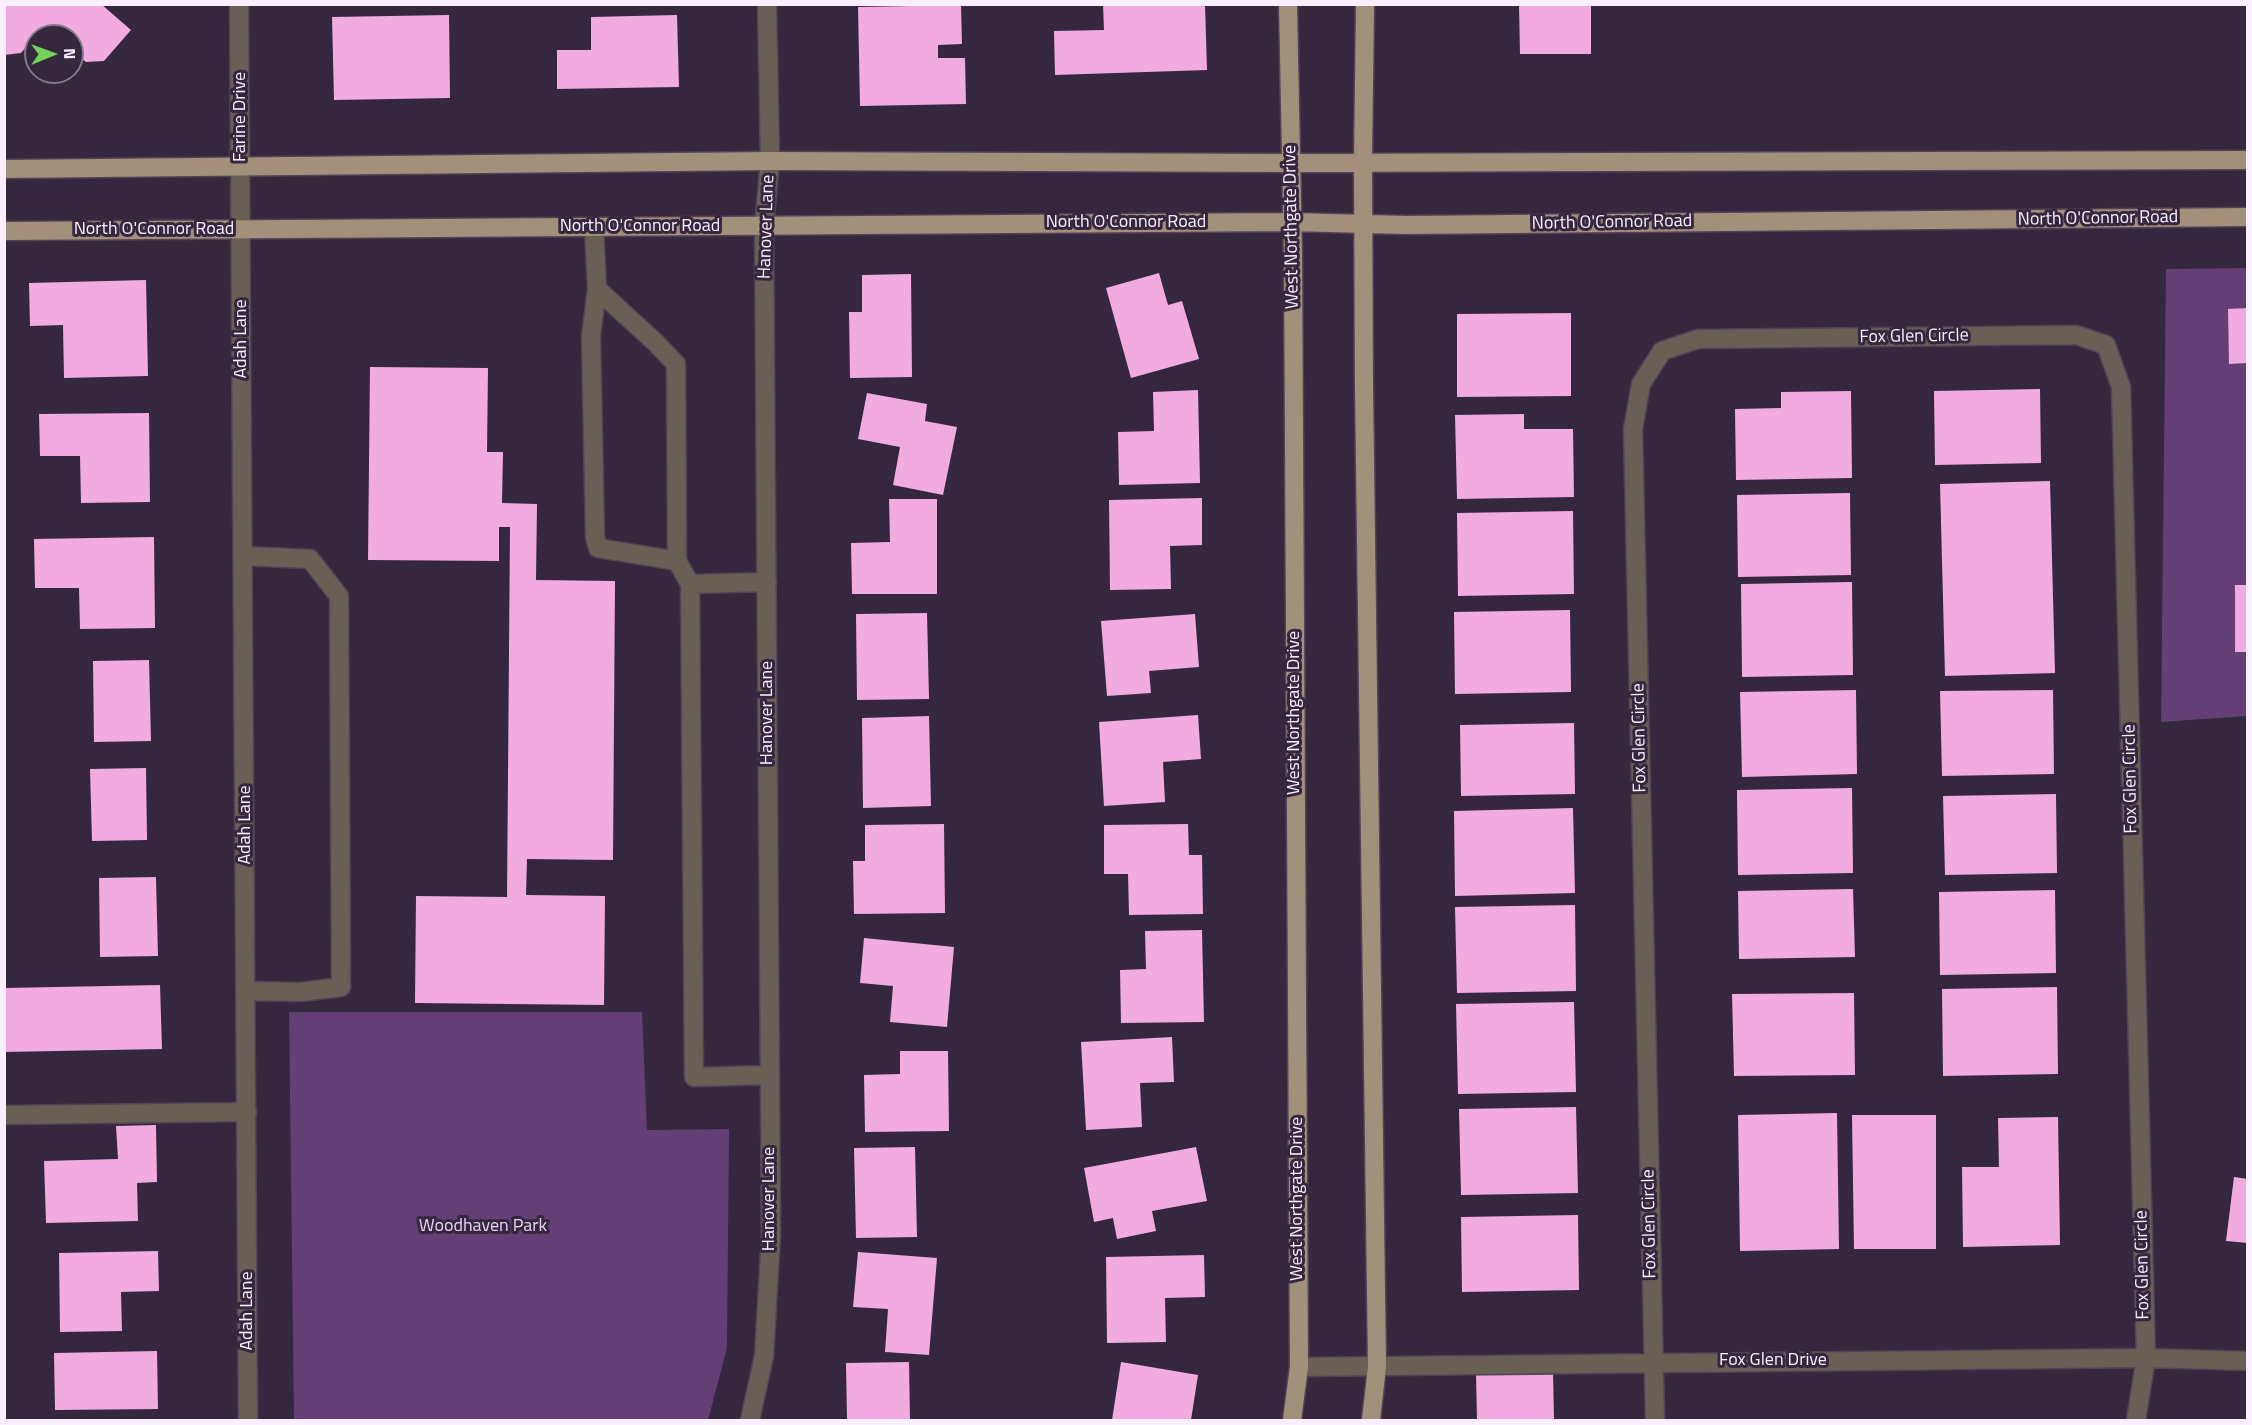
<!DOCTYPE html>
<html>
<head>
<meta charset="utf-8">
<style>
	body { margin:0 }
	#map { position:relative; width:2252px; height:1425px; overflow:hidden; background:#35273d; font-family:"Titillium Web",sans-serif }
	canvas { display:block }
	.frame { position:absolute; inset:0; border:6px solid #f9effe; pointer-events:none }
	.north { position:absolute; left:24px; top:24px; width:60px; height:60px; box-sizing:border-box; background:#35273d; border:2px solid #83778a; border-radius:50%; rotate:89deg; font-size:16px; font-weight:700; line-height:24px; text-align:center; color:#f9effe }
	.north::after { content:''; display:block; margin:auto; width:21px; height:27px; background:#75d25b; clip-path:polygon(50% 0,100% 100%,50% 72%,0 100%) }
</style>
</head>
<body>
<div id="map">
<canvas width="2252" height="1425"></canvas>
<div class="frame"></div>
<div class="north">N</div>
</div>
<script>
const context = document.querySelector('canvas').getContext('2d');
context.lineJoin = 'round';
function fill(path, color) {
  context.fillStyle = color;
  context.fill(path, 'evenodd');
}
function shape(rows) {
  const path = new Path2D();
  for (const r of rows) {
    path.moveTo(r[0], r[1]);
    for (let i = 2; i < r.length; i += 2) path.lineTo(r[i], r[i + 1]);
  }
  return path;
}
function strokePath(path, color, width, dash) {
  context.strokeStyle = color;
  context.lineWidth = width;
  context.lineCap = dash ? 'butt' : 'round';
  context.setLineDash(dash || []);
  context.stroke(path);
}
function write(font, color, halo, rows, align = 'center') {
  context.font = font + ' "Titillium Web",sans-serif';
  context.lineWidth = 6;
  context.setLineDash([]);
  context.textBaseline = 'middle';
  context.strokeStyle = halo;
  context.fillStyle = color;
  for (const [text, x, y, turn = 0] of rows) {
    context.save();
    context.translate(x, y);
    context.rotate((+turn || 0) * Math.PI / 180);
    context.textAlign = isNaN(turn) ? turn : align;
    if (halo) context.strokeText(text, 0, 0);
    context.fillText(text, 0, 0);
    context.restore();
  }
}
fill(shape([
	[2247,268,2247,716,2161,722,2166,269],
	[289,1012,642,1012,647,1130,729,1129,727,1348,708,1420,294,1420]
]), '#633f75');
fill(shape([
	[4,4,101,4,131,30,104,61,86,62,72,51,72,36,36,35,21,53,4,55],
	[1103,4,1205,4,1207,70,1055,75,1054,31,1104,30],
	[1519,4,1591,4,1591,54,1520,54],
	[961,5,962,44,938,45,938,58,965,58,966,104,860,106,858,7],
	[449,15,450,98,334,100,332,17],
	[677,15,679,87,557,89,557,50,591,50,591,17],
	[1159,273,1168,305,1182,301,1199,359,1131,378,1106,288],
	[911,274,912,377,850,378,849,312,862,312,862,275],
	[146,280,148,376,64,378,63,325,30,326,29,283],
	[2248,308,2248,363,2229,364,2228,309],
	[1571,313,1571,396,1457,397,1457,314],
	[370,367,488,368,487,452,503,452,502,503,537,504,536,580,615,581,613,860,527,859,526,895,605,896,604,1005,415,1003,416,896,507,897,510,527,499,527,499,561,368,560],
	[2040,389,2041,463,1935,465,1934,391],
	[1198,390,1200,483,1119,485,1118,432,1154,431,1153,392],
	[1851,391,1852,478,1736,480,1735,409,1781,408,1781,392],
	[867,393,927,404,925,421,957,427,943,495,893,485,900,447,858,439],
	[149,413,150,502,81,503,80,456,40,456,39,414],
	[1524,414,1524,429,1573,429,1574,497,1457,499,1455,415],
	[2050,481,2055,673,1945,676,1940,484],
	[1850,493,1851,575,1738,577,1737,495],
	[1202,498,1202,545,1170,546,1171,589,1110,590,1109,500],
	[889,499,937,499,937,594,852,594,851,543,890,542],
	[1573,511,1574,594,1458,596,1457,513],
	[154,537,155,628,80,629,79,588,35,588,34,539],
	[1852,582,1853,675,1742,677,1741,584],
	[2235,585,2248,585,2248,652,2235,652],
	[1570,610,1571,692,1455,694,1454,612],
	[927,613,929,699,857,700,856,614],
	[1195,614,1199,667,1149,671,1151,693,1107,696,1101,621],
	[149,660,151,741,94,742,93,661],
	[1856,690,1857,774,1742,777,1740,692],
	[2053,690,2054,774,1942,776,1940,691],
	[1198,715,1201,759,1163,762,1165,802,1104,806,1099,722],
	[929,716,931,806,863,808,862,718],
	[1574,723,1575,794,1461,796,1460,725],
	[146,768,147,840,92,841,90,769],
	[1852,788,1853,873,1738,875,1737,790],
	[2056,794,2057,873,1945,875,1943,796],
	[1573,808,1575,893,1455,896,1454,811],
	[944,824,945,913,854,914,853,861,865,861,865,825],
	[1188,824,1189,855,1202,855,1203,914,1129,915,1128,874,1104,874,1104,825],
	[156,877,158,956,100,957,99,878],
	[1853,889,1855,957,1739,959,1738,891],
	[2055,890,2056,973,1940,975,1939,892],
	[1575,905,1576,991,1457,993,1455,907],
	[1202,930,1204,1022,1121,1023,1120,970,1146,969,1145,931],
	[864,938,954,947,947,1027,890,1022,893,986,860,983],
	[160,985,162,1049,4,1052,4,988],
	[2057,987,2058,1074,1943,1076,1942,989],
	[1854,993,1855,1075,1734,1076,1732,994],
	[1574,1002,1576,1092,1458,1094,1456,1004],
	[1172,1037,1174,1082,1140,1083,1142,1127,1086,1130,1081,1042],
	[900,1051,948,1051,949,1131,865,1132,864,1075,900,1074],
	[1576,1107,1578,1193,1461,1195,1459,1109],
	[1837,1113,1839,1249,1740,1251,1738,1115],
	[1852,1115,1936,1115,1936,1249,1854,1249],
	[2058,1117,2060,1245,1963,1247,1962,1167,1999,1167,1998,1118],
	[156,1125,157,1182,137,1183,138,1221,46,1223,44,1161,118,1159,116,1126],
	[915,1147,917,1237,856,1238,854,1148],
	[1196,1147,1207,1201,1152,1211,1156,1231,1117,1239,1113,1218,1094,1222,1084,1168],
	[2234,1177,2248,1179,2248,1243,2226,1241],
	[1578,1215,1579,1290,1462,1292,1461,1217],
	[158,1251,159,1291,121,1292,122,1331,60,1332,59,1253],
	[858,1252,937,1258,929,1355,885,1352,888,1309,853,1307],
	[1204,1255,1205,1297,1165,1298,1166,1342,1107,1343,1106,1257],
	[157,1351,158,1409,55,1410,54,1353],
	[909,1362,910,1420,847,1420,846,1363],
	[1121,1362,1198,1375,1191,1420,1112,1420],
	[1553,1372,1554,1420,1477,1420,1476,1374]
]), '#f2abe0');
const minor = shape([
	[239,4,248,1420],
	[594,227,597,289,655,342,676,364,677,561,690,584,694,1077,770,1075],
	[597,289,591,336,595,537,598,548,677,561],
	[243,556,310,559,339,596,341,987,301,992,246,991],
	[690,584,767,582],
	[4,1115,247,1112],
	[1299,1367,2146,1358,2248,1361],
	[750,1420,764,1356,771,1235,764,226,770,161,767,4],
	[1655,1420,1633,429,1641,384,1662,351,1698,339,2076,335,2106,345,2121,387,2146,1358,2136,1420]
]);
const major = shape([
	[1288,4,1293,255,1299,1367,1292,1420],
	[1365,4,1363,162,1364,388,1377,1367,1371,1420],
	[4,169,770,161,1291,163,2248,160],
	[4,231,1292,222,1406,225,2248,217]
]);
strokePath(minor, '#504358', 21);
strokePath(major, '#504358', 21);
strokePath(minor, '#685f55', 18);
strokePath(major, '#a2907b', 18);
write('18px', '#f9effe', '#35273d', [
	["Farine Drive",241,117,-90],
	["North O'Connor Road",2098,219,-1],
	["North O'Connor Road",1126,223],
	["North O'Connor Road",1612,223,-1],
	["North O'Connor Road",640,227],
	["Hanover Lane",767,227,-88],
	["West Northgate Drive",1292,227,-91],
	["North O'Connor Road",154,230],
	["Fox Glen Circle",1914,337,-1],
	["Adah Lane",242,339,-90],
	["Hanover Lane",768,713,-90],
	["West Northgate Drive",1295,713,-90],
	["Fox Glen Circle",1640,738,-91],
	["Fox Glen Circle",2131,779,-91],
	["Adah Lane",246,825,-90],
	["Hanover Lane",770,1199,-90],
	["West Northgate Drive",1298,1199,-90],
	["Fox Glen Circle",1650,1224,-91],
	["Fox Glen Circle",2143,1265,-91],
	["Adah Lane",248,1311,-90],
	["Fox Glen Drive",1773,1361]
]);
write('18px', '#e9d2f6', '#35273d', [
	["Woodhaven Park",483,1227]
]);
</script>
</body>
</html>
